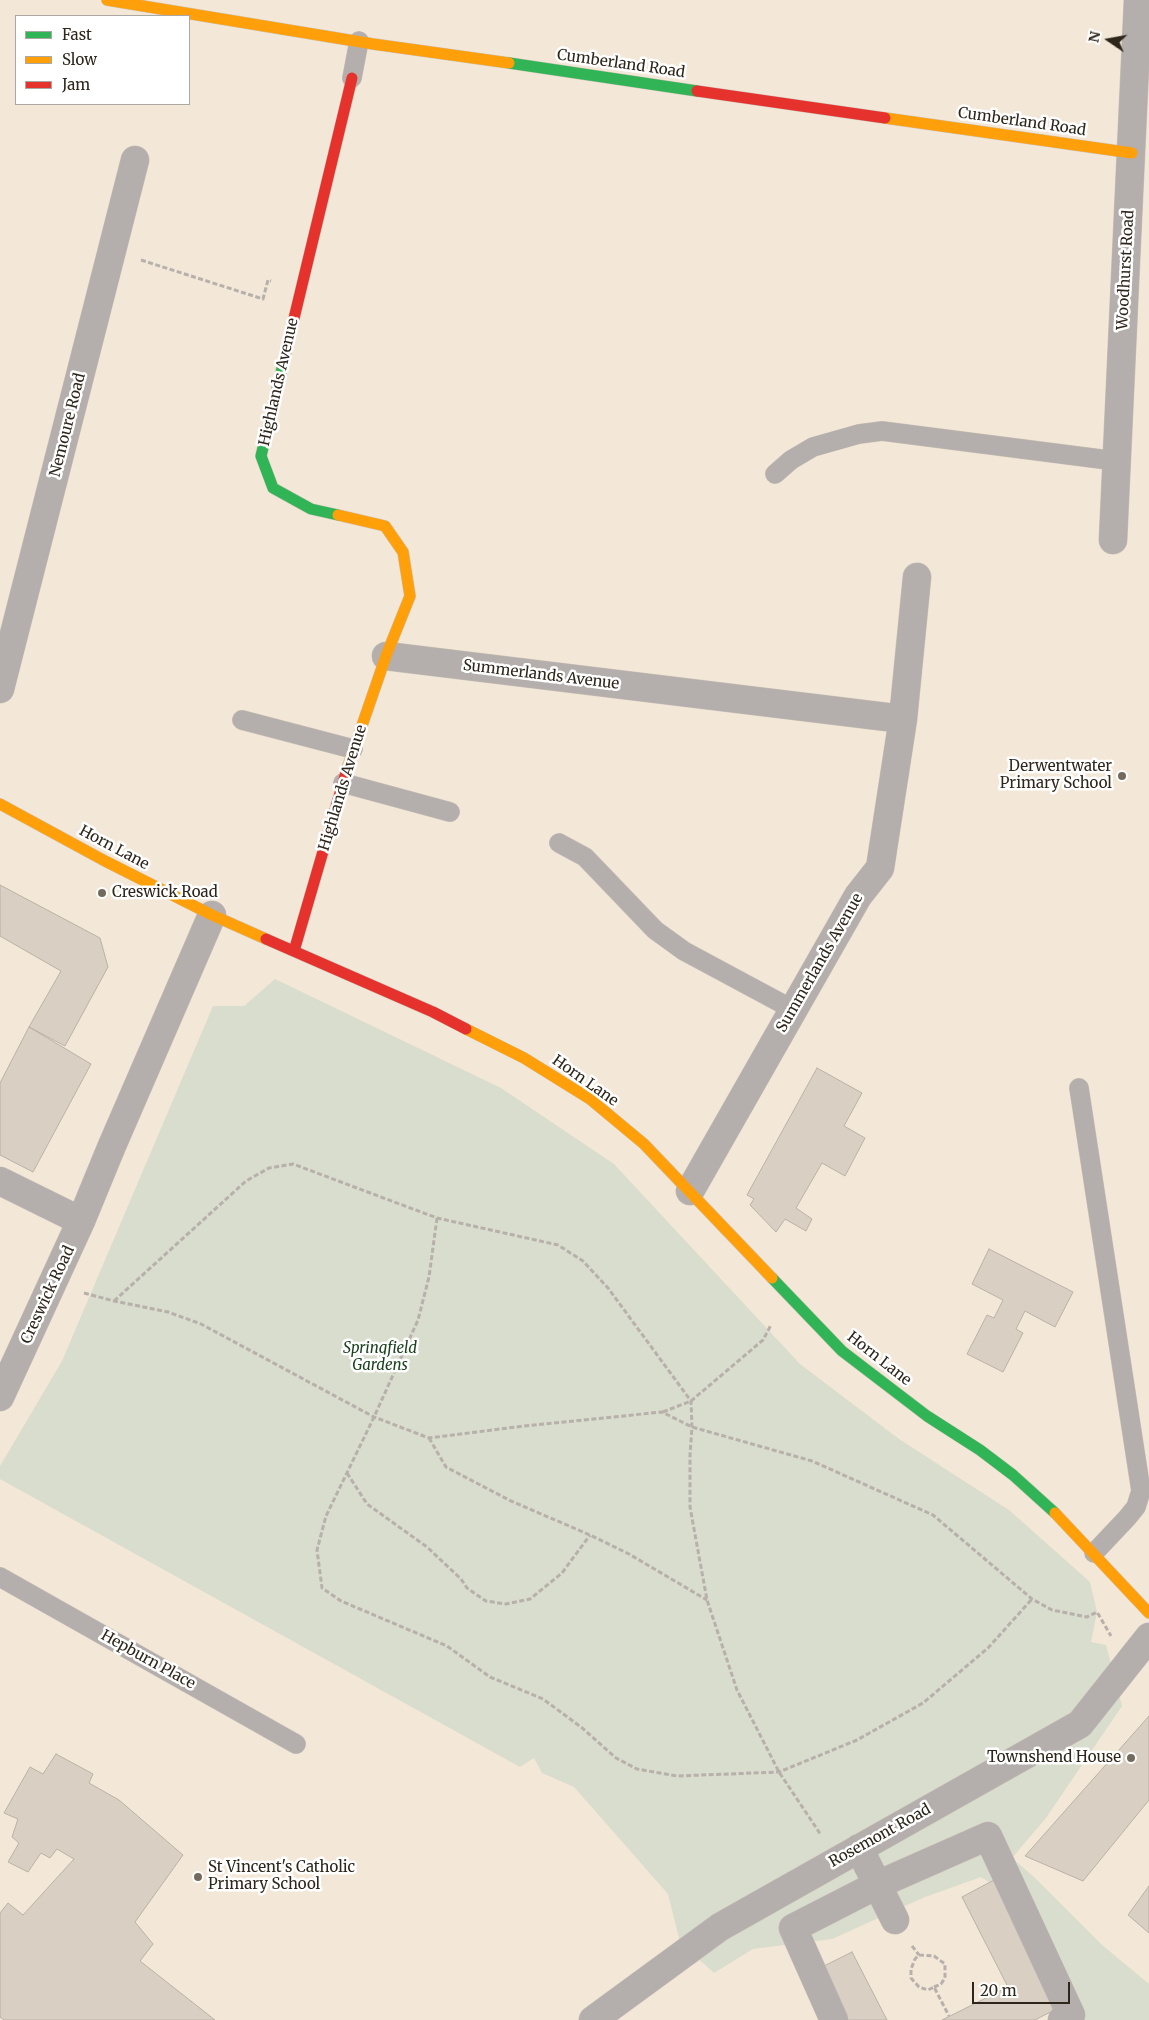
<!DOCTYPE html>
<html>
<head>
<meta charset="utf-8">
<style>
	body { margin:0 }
	#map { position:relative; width:1149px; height:2020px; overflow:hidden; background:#f3e7d7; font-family:Merriweather,serif }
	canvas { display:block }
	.legend { position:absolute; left:15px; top:15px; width:175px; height:90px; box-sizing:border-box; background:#fff; border:1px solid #aba8a4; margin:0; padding:6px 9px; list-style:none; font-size:15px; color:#2e261b }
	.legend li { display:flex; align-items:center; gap:10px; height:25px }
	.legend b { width:25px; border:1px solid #aba8a4 }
	.north { position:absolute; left:1084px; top:15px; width:50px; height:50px; -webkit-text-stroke:4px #fff; paint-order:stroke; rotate:282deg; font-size:14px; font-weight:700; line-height:20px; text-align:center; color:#2e261b }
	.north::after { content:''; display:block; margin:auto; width:18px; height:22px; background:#2e261b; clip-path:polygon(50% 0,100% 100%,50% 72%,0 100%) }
	.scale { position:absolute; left:972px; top:1982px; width:98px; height:22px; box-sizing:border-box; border:2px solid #2e261b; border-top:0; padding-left:6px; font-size:15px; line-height:18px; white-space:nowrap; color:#2e261b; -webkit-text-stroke:4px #fff; paint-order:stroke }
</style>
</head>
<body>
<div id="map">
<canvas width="1149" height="2020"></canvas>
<ul class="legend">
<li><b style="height:6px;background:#30b455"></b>Fast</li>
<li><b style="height:6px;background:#ff9f0a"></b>Slow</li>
<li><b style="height:6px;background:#e5322d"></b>Jam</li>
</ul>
<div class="north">N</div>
<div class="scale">20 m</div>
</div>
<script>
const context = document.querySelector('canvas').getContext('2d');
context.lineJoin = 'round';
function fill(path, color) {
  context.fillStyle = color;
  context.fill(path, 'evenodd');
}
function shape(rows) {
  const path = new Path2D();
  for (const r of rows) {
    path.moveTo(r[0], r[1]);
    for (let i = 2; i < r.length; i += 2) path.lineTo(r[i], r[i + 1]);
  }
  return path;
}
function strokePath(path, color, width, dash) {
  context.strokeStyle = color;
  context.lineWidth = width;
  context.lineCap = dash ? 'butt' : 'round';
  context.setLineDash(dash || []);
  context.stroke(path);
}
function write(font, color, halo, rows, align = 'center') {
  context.font = font + ' Merriweather,serif';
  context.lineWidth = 5;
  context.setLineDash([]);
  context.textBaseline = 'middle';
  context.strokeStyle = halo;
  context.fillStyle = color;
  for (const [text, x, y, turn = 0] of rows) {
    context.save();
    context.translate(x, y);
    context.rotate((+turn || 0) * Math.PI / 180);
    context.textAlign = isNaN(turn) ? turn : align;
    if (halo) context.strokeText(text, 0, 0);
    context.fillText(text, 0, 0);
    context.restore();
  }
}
fill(shape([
	[275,979,501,1088,614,1164,800,1364,899,1439,1009,1510,1090,1582,1097,1612,1091,1642,1106,1645,1122,1706,1046,1818,1012,1858,1034,1877,1101,1944,1149,1984,1149,2020,1057,2020,1011,1896,981,1877,925,1897,832,1939,753,1949,714,1973,680,1942,668,1894,574,1787,542,1773,534,1758,520,1767,0,1479,0,1466,62,1361,213,1006,244,1006]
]), '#d9ddcd');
const building = shape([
	[0,885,100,938,108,967,65,1046,29,1027,61,971,0,936,0,885],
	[29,1027,91,1064,33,1172,0,1155,0,1083,29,1027],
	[817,1068,862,1093,844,1126,865,1138,845,1176,822,1163,796,1208,812,1219,806,1231,785,1219,776,1232,750,1205,754,1199,747,1195,817,1068],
	[989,1249,1073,1292,1055,1327,1025,1311,1016,1329,1023,1333,1003,1372,967,1354,987,1315,994,1318,1003,1300,972,1284,989,1249],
	[1149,1716,1149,1800,1083,1881,1025,1856,1149,1716],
	[56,1754,93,1774,89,1783,119,1800,183,1855,135,1922,153,1944,140,1961,215,2020,4,2020,0,2017,0,1913,8,1903,23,1915,74,1859,57,1849,50,1858,41,1853,28,1872,8,1862,19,1843,12,1837,18,1819,4,1813,30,1767,43,1774,56,1754],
	[994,1880,1060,2007,1035,2020,942,2020,1008,1987,962,1897,994,1880],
	[1149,1886,1149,1933,1128,1915,1149,1886],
	[852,1952,887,2020,844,2020,818,1969,852,1952]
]);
fill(building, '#d9cfc3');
strokePath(building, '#bab1a5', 1);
const lane = shape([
	[352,78,359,41],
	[775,474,791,460,813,447,859,434,882,431,1116,461],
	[242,720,353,749],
	[343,783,450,812],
	[559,843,585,857,655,930,684,951,792,1009],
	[1079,1088,1141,1491,1136,1507,1127,1518,1094,1553],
	[0,1577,296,1744]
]);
const street = shape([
	[1113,540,1138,0],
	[386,656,903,719],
	[0,689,135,160],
	[0,1181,81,1221],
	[690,1191,858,896,880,868,903,719,917,577],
	[0,1397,81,1221,111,1148,212,915],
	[859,1848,895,1920],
	[593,2020,720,1927,1080,1724,1149,1637],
	[834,2020,793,1928,877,1885,988,1836,1071,2015,1062,2020]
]);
const fast = shape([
	[509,63,697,91],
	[289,339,261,456,273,488,311,509,338,515],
	[772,1278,842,1351,927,1416,980,1450,1013,1475,1055,1513]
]);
const slow = shape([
	[107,0,373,44,509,63],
	[885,118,1132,153],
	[338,515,385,526,403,552,410,596,386,656,347,769],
	[0,804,105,861,212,915,266,939],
	[466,1029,524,1058,590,1099,644,1144,772,1278],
	[1055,1513,1149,1613]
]);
const jam = shape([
	[697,91,885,118],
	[289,339,352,78],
	[266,939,433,1012,466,1029],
	[294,951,347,769]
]);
strokePath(lane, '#cdc3b8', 20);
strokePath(street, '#cdc3b8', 29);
strokePath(fast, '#cdc3b8', 12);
strokePath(slow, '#cdc3b8', 12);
strokePath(jam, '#cdc3b8', 12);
strokePath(shape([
	[141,260,263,299,268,280,271,281],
	[437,1218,429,1277,418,1320,374,1417,326,1516,317,1550,322,1588,341,1601,447,1646,490,1677,543,1699,581,1727,616,1758,637,1769,677,1776,779,1772,857,1740,923,1703,988,1648,1032,1599],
	[84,1293,114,1301,168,1312,201,1324,374,1417,429,1438,524,1426,662,1412,692,1427,812,1461,933,1515,1032,1599,1052,1610,1087,1617,1097,1612,1111,1636],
	[114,1301,246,1181,269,1168,293,1164,437,1218,558,1245,583,1261,608,1288,691,1401,692,1427,690,1455,690,1507,707,1600,737,1690,779,1772,821,1835],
	[663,1412,691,1401,763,1340,771,1325],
	[429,1438,446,1467,511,1501,590,1535,629,1554,707,1600],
	[347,1473,367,1504,427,1547,461,1579,467,1588,486,1601,506,1604,530,1599,562,1573,590,1535],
	[912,1946,919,1955],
	[934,1987,941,1984,945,1978,945,1964,934,1956,919,1955,915,1959,911,1969,911,1978,919,1987,928,1990,934,1987,949,2016]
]), '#b7b0ab', 3, [5, 2.5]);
strokePath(lane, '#b4aeac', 19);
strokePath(street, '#b4aeac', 28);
strokePath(fast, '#30b455', 11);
strokePath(slow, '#ff9f0a', 11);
strokePath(jam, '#e5322d', 11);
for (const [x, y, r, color] of [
	[1122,776,5,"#736a5d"],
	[102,893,5,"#736a5d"],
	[1131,1758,5,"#736a5d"],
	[198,1877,5,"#736a5d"]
]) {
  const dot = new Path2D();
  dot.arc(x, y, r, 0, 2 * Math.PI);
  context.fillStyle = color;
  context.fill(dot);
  strokePath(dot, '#fff', 2);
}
write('15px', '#2e261b', '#fff', [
	["Cumberland Road",621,64,8],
	["Cumberland Road",1022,122,8],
	["Woodhurst Road",1126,270,-87],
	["Highlands Avenue",279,382,-77],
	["Nemoure Road",68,425,-76],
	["Summerlands Avenue",541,675,7],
	["Highlands Avenue",343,788,-73],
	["Horn Lane",114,848,28],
	["Summerlands Avenue",820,963,-60],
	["Horn Lane",585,1081,35],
	["Creswick Road",48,1295,-65],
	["Horn Lane",879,1359,38],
	["Hepburn Place",148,1660,29],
	["Rosemont Road",880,1836,-29]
]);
write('15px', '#2e261b', '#fff', [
	["Derwentwater",1112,767],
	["Primary School",1112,784],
	["Creswick Road",112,893,"left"],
	["Townshend House",1121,1758],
	["St Vincent's Catholic",208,1868,"left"],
	["Primary School",208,1885,"left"]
], 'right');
write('italic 15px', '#1b411f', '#fff', [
	["Springfield",380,1349],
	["Gardens",380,1366]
]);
</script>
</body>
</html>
